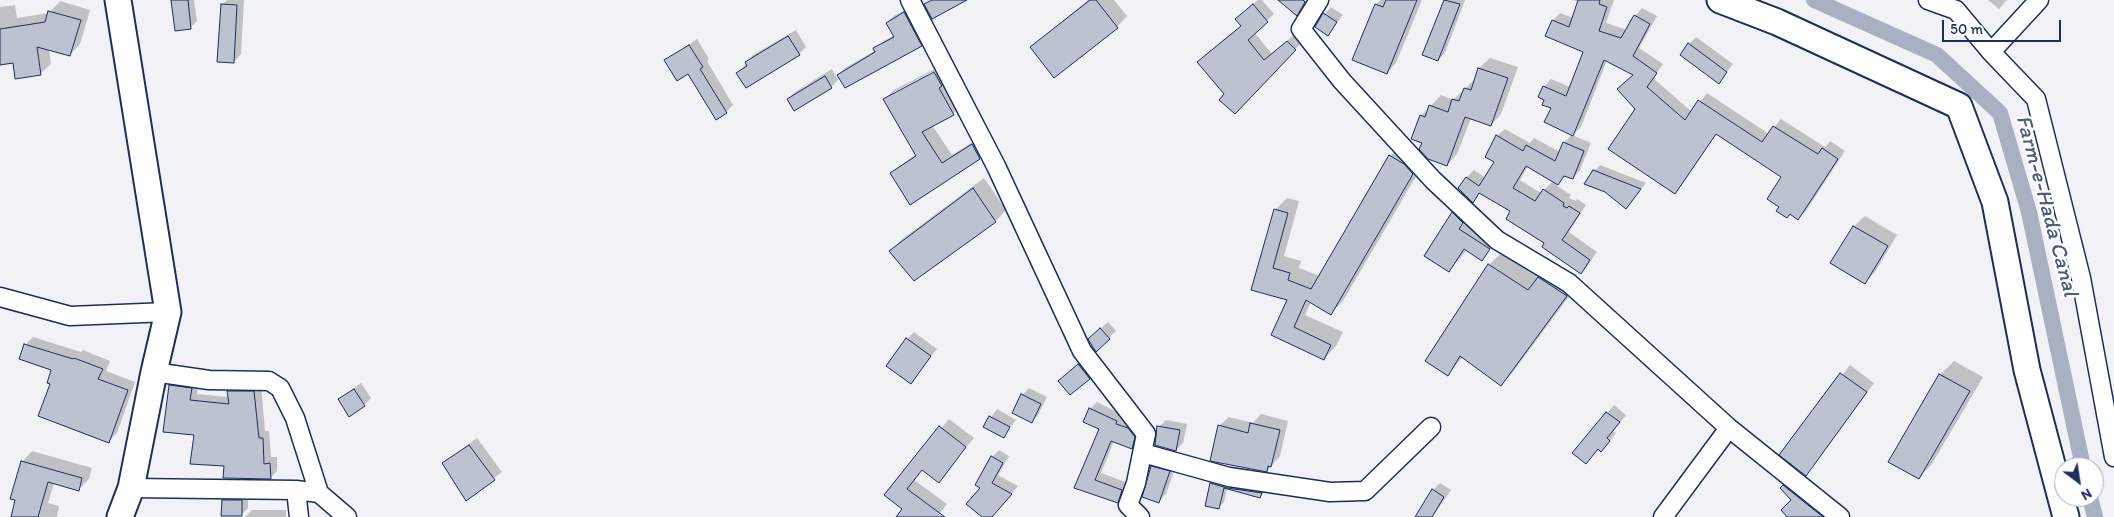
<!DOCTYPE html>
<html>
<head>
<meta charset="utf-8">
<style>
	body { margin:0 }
	#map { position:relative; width:2114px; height:517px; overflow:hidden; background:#f1f2f5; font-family:Itim,sans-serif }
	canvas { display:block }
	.north { position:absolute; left:2054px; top:457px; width:50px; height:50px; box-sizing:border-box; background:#fff; border:1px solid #a4acbf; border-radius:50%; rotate:149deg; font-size:14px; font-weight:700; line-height:20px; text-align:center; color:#1b2f5e }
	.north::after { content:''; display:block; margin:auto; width:18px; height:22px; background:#1b2f5e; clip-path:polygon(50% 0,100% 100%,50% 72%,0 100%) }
	.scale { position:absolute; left:1942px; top:20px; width:119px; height:22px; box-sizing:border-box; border:2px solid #1b2f5e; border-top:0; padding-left:6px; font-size:15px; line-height:18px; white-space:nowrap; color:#1b2f5e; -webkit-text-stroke:4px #fff; paint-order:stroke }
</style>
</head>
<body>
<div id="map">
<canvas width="2114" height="517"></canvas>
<div class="north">N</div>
<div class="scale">50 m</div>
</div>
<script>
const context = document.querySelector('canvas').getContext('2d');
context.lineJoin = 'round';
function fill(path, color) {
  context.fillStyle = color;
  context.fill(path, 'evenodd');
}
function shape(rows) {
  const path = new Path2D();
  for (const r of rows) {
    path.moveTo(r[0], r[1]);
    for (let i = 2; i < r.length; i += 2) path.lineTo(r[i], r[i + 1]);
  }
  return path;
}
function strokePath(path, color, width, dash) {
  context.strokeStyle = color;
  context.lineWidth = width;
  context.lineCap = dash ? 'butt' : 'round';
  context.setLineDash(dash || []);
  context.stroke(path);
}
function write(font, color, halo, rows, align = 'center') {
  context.font = font + ' Itim,sans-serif';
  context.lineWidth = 5;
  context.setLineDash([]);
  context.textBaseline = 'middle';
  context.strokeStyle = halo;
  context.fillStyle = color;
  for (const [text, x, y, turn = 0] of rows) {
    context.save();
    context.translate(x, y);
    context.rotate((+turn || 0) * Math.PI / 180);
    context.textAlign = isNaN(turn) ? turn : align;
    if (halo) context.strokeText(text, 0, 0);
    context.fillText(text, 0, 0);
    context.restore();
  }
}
fill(shape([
	[172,0,194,0,197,21,190,28],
	[227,0,244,0,241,54,234,62,222,5],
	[1088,0,1114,0,1127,16,1117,27,1032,47],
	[1258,0,1262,0,1274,14,1254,32,1272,54,1294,35,1302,42,1235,113,1205,55,1242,25,1244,12],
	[1281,0,1309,0,1297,14],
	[1381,0,1422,0,1396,63,1387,73,1354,60,1376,4],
	[1445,0,1465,0,1445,53,1438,60,1424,55],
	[1572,0,1614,0,1606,23,1627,30,1635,16,1642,8,1657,16,1639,48,1663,64,1653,78,1692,112,1707,93,1769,134,1781,119,1825,147,1830,141,1845,151,1806,211,1798,218,1780,207,1783,177,1717,133,1682,185,1675,193,1636,109,1635,75,1607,60,1581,127,1572,135,1591,143,1580,170,1573,178,1566,175,1556,185,1571,195,1569,198,1576,201,1577,199,1586,205,1569,232,1597,252,1588,265,1580,272,1512,211,1481,192,1473,201,1467,177,1474,170,1486,178,1495,161,1497,136,1505,129,1530,143,1534,138,1560,152,1564,143,1572,134,1546,99,1544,87,1551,79,1570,87,1585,51,1546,36,1553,20,1560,13,1573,18,1579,2],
	[1528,166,1553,181,1541,193,1520,180],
	[1988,0,2007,0,1999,9],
	[60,1,90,10,80,44,70,55,49,49,51,64,40,74,14,62,0,64,0,7,15,5,17,18,49,13],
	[912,6,928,38,921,45,838,75,845,68,876,50,882,42,894,35,887,23,894,16],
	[1331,7,1343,15,1328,34,1324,14],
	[796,30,806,47,799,54,738,73,753,55],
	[1696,37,1733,64,1719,82,1689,44],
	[697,39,709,59,707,61,733,105,726,112,689,72,666,60],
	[1490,58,1518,67,1501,114,1491,125,1471,118,1457,154,1447,165,1423,142,1421,116,1441,95,1453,100,1476,78,1479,68],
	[944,64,962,105,953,114,932,125,952,155,982,136,989,149,980,158,911,204,891,173,916,154,885,99,894,90],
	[939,68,941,70,894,94,894,92],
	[832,69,838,80,831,87,795,109,788,99,795,92],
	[1402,144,1425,161,1343,301,1331,313,1311,302,1305,315,1343,332,1336,346,1324,359,1273,335,1289,299,1253,289,1275,210,1287,198,1299,201,1284,256,1301,261,1299,268,1320,276,1390,156],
	[1600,165,1646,183,1632,201,1594,171],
	[984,178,1006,210,996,221,914,279,891,251,901,240],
	[1463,203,1499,238,1482,259,1467,250,1449,271,1453,213],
	[1865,216,1897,235,1875,272,1865,282,1832,262,1854,226],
	[1501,253,1539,277,1551,265,1579,283,1513,372,1501,385,1463,357,1448,374,1489,265],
	[1108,322,1116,331,1096,350,1097,332],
	[914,332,937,349,911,382,907,339],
	[33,337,81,352,83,350,110,361,106,371,135,382,117,433,109,441,51,383,53,369,25,345],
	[1084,359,1095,373,1071,394,1065,376],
	[1954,361,1983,377,1932,464,1918,478,1890,461,1940,375],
	[1850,365,1874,383,1806,475,1781,455],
	[177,378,198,382,197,394,229,397,228,391,235,384,261,385,265,431,269,431,271,457,277,457,277,471,270,478,226,464,195,434,170,386],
	[361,383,371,398,364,405,339,399],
	[1029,388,1047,397,1038,415,1031,422,1022,395],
	[1097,402,1135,421,1139,440,1132,447,1114,441,1101,473,1128,483,1125,494,1118,501,1076,487,1101,428,1090,409],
	[1614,405,1626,415,1613,431,1616,433,1608,443,1599,448,1586,463,1574,453],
	[997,409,1016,420,1003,437,984,427],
	[1261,414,1288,421,1280,456,1267,471,1219,426,1229,417,1253,423],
	[949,419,974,438,938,481,923,469,914,480,947,504,937,517,897,517,904,508,886,495],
	[1166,420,1187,424,1183,443,1176,450,1159,427],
	[477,438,502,472,466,499,443,463],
	[999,450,1009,456,998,475,1018,486,992,517,984,517,982,487,992,457],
	[32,451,92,468,89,479,78,490,54,483,48,503,59,506,57,517,12,517,22,462],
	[1159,460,1176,465,1166,494,1159,501,1152,467],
	[1794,475,1835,517,1788,517,1793,500,1781,488],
	[1217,478,1266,491,1260,496,1227,488,1224,502,1218,508,1211,483],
	[1440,483,1451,490,1436,512,1431,517,1426,517,1433,490],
	[230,493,248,493,248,508,241,515,223,500],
	[252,510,286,510,286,517,245,517]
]), '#0003');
strokePath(shape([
	[1814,0,1937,55,2000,113,2029,212,2083,467],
	[2090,497,2095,517]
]), '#a8b0c2', 16);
const building = shape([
	[171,0,188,0,191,29,175,31,171,0],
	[932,0,967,0,932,19,924,4,932,0],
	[1090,0,1096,0,1118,28,1054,78,1030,47,1090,0],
	[1278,0,1303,0,1305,2,1297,16,1278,0],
	[1386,0,1417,0,1387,74,1352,60,1375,4,1383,7,1386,0],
	[1444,0,1460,4,1438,61,1422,55,1444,0],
	[1578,0,1600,0,1599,4,1607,7,1599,31,1621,38,1634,15,1650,24,1633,56,1657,73,1647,87,1685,120,1698,100,1762,142,1773,126,1818,154,1822,148,1838,159,1798,220,1790,214,1787,218,1776,211,1779,207,1767,199,1781,177,1716,134,1675,194,1608,149,1635,109,1617,89,1633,75,1604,60,1573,136,1544,122,1551,108,1542,105,1544,100,1538,97,1543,86,1566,96,1583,52,1545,36,1552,20,1569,27,1578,0],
	[221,4,237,5,234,63,217,62,221,4],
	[1253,4,1268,22,1248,40,1264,60,1287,41,1296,50,1235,114,1219,100,1224,94,1197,62,1241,26,1235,19,1253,4],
	[48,11,81,20,70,56,37,47,41,75,15,79,13,63,0,65,0,29,45,22,48,11],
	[904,12,922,46,845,88,837,75,875,52,873,48,894,37,886,23,904,12],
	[1323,13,1337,22,1328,36,1315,27,1323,13],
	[788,36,800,55,746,88,736,73,747,66,745,62,788,36],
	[1688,43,1727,72,1719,84,1680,55,1688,43],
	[689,45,703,67,700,69,727,113,716,120,688,74,677,81,664,60,689,45],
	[1478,68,1508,78,1491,126,1465,117,1447,166,1428,159,1419,149,1422,143,1411,139,1420,115,1425,117,1429,105,1448,112,1452,99,1459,101,1464,88,1471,90,1478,68],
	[934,72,942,86,939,88,954,115,922,132,942,163,972,144,980,159,910,205,890,173,916,156,883,99,934,72],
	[825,76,832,88,794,111,787,99,825,76],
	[1496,135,1523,151,1526,145,1555,161,1563,142,1584,151,1573,179,1564,176,1558,185,1526,166,1513,188,1535,201,1543,189,1564,203,1563,206,1567,208,1569,206,1580,213,1562,240,1590,260,1581,274,1542,247,1544,243,1506,219,1510,211,1479,193,1473,203,1458,188,1466,177,1479,186,1494,162,1485,157,1496,135],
	[1389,155,1404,164,1413,174,1331,315,1306,300,1294,327,1331,345,1324,360,1271,335,1287,300,1251,290,1274,209,1288,213,1273,268,1290,273,1288,280,1311,289,1389,155],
	[1593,170,1641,189,1626,209,1605,192,1584,184,1593,170],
	[973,188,996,222,914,281,889,251,973,188],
	[1452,212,1463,223,1459,229,1490,249,1482,261,1464,249,1449,272,1424,256,1452,212],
	[1853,226,1888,246,1865,284,1830,263,1853,226],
	[1488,264,1528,290,1538,277,1567,296,1501,386,1460,356,1448,376,1425,361,1488,264],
	[1100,328,1110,339,1096,352,1088,339,1100,328],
	[906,338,931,356,911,384,886,366,906,338],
	[24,344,73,359,74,358,103,369,98,379,128,390,109,443,38,416,50,384,47,383,51,370,19,359,24,344],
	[1078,364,1090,379,1070,395,1058,381,1078,364],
	[1840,373,1867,392,1806,476,1779,455,1840,373],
	[1939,374,1970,391,1919,479,1888,462,1939,374],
	[169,385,192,388,190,400,229,404,227,391,254,391,259,438,263,438,264,464,270,463,271,479,223,478,224,466,190,464,194,435,163,432,169,385],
	[354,389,365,406,349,417,338,399,354,389],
	[1021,394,1041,404,1032,423,1012,413,1021,394],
	[1089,408,1117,421,1116,424,1128,428,1135,437,1132,449,1111,441,1095,480,1122,490,1118,503,1074,488,1099,429,1083,422,1089,408],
	[1606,412,1620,422,1607,438,1610,441,1601,452,1598,449,1586,464,1572,453,1606,412],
	[989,416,1010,427,1004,438,983,427,989,416],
	[1250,423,1280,430,1271,467,1268,466,1267,472,1210,461,1218,425,1248,433,1250,423],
	[939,426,966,447,939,483,922,470,907,489,945,517,896,517,902,509,884,495,939,426],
	[1157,426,1180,430,1176,451,1155,445,1157,426],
	[469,445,495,480,466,501,442,463,469,445],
	[991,456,1003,463,992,483,1012,494,992,517,982,517,966,504,980,488,975,485,991,456],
	[21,461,82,478,79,491,48,482,38,517,11,517,15,500,10,499,21,461],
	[1151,466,1170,471,1159,503,1142,497,1151,466],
	[1210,483,1227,488,1262,493,1260,498,1224,488,1219,509,1205,506,1210,483],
	[1783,485,1823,517,1787,517,1781,510,1791,500,1780,488,1783,485],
	[1432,489,1444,497,1432,517,1415,517,1432,489],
	[222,500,242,500,242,516,221,516,222,500]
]);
fill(building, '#bcc2d0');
strokePath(building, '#1b2f5e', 1);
const street = shape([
	[910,0,996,166,1082,351,1146,434,1136,483,1128,505,1140,517],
	[1319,0,1301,29,1342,81,1433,180,1497,240,1569,283,1729,428,1840,517],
	[1928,0,1956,10,1991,52,2036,99,2081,278,2114,457],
	[1991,52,2039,0],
	[0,297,70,316,168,312],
	[154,372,209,380,269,381,280,388,295,418,319,493,347,517],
	[1143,453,1229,477,1330,492,1365,491,1431,427],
	[131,488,296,490,319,493],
	[296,490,299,517],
	[1663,517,1729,428]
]);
const secondary = shape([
	[118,0,168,312,154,372,131,488,120,517],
	[1720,0,1777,22,1959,106,1995,202,2027,370,2066,517]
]);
strokePath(street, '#1b2f5e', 21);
strokePath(secondary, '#1b2f5e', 29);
strokePath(street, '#fff', 18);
strokePath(secondary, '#fff', 25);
write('italic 22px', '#4c5c81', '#fff', [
	["Farm-e-Hada Canal",2046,206,75]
]);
</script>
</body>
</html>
